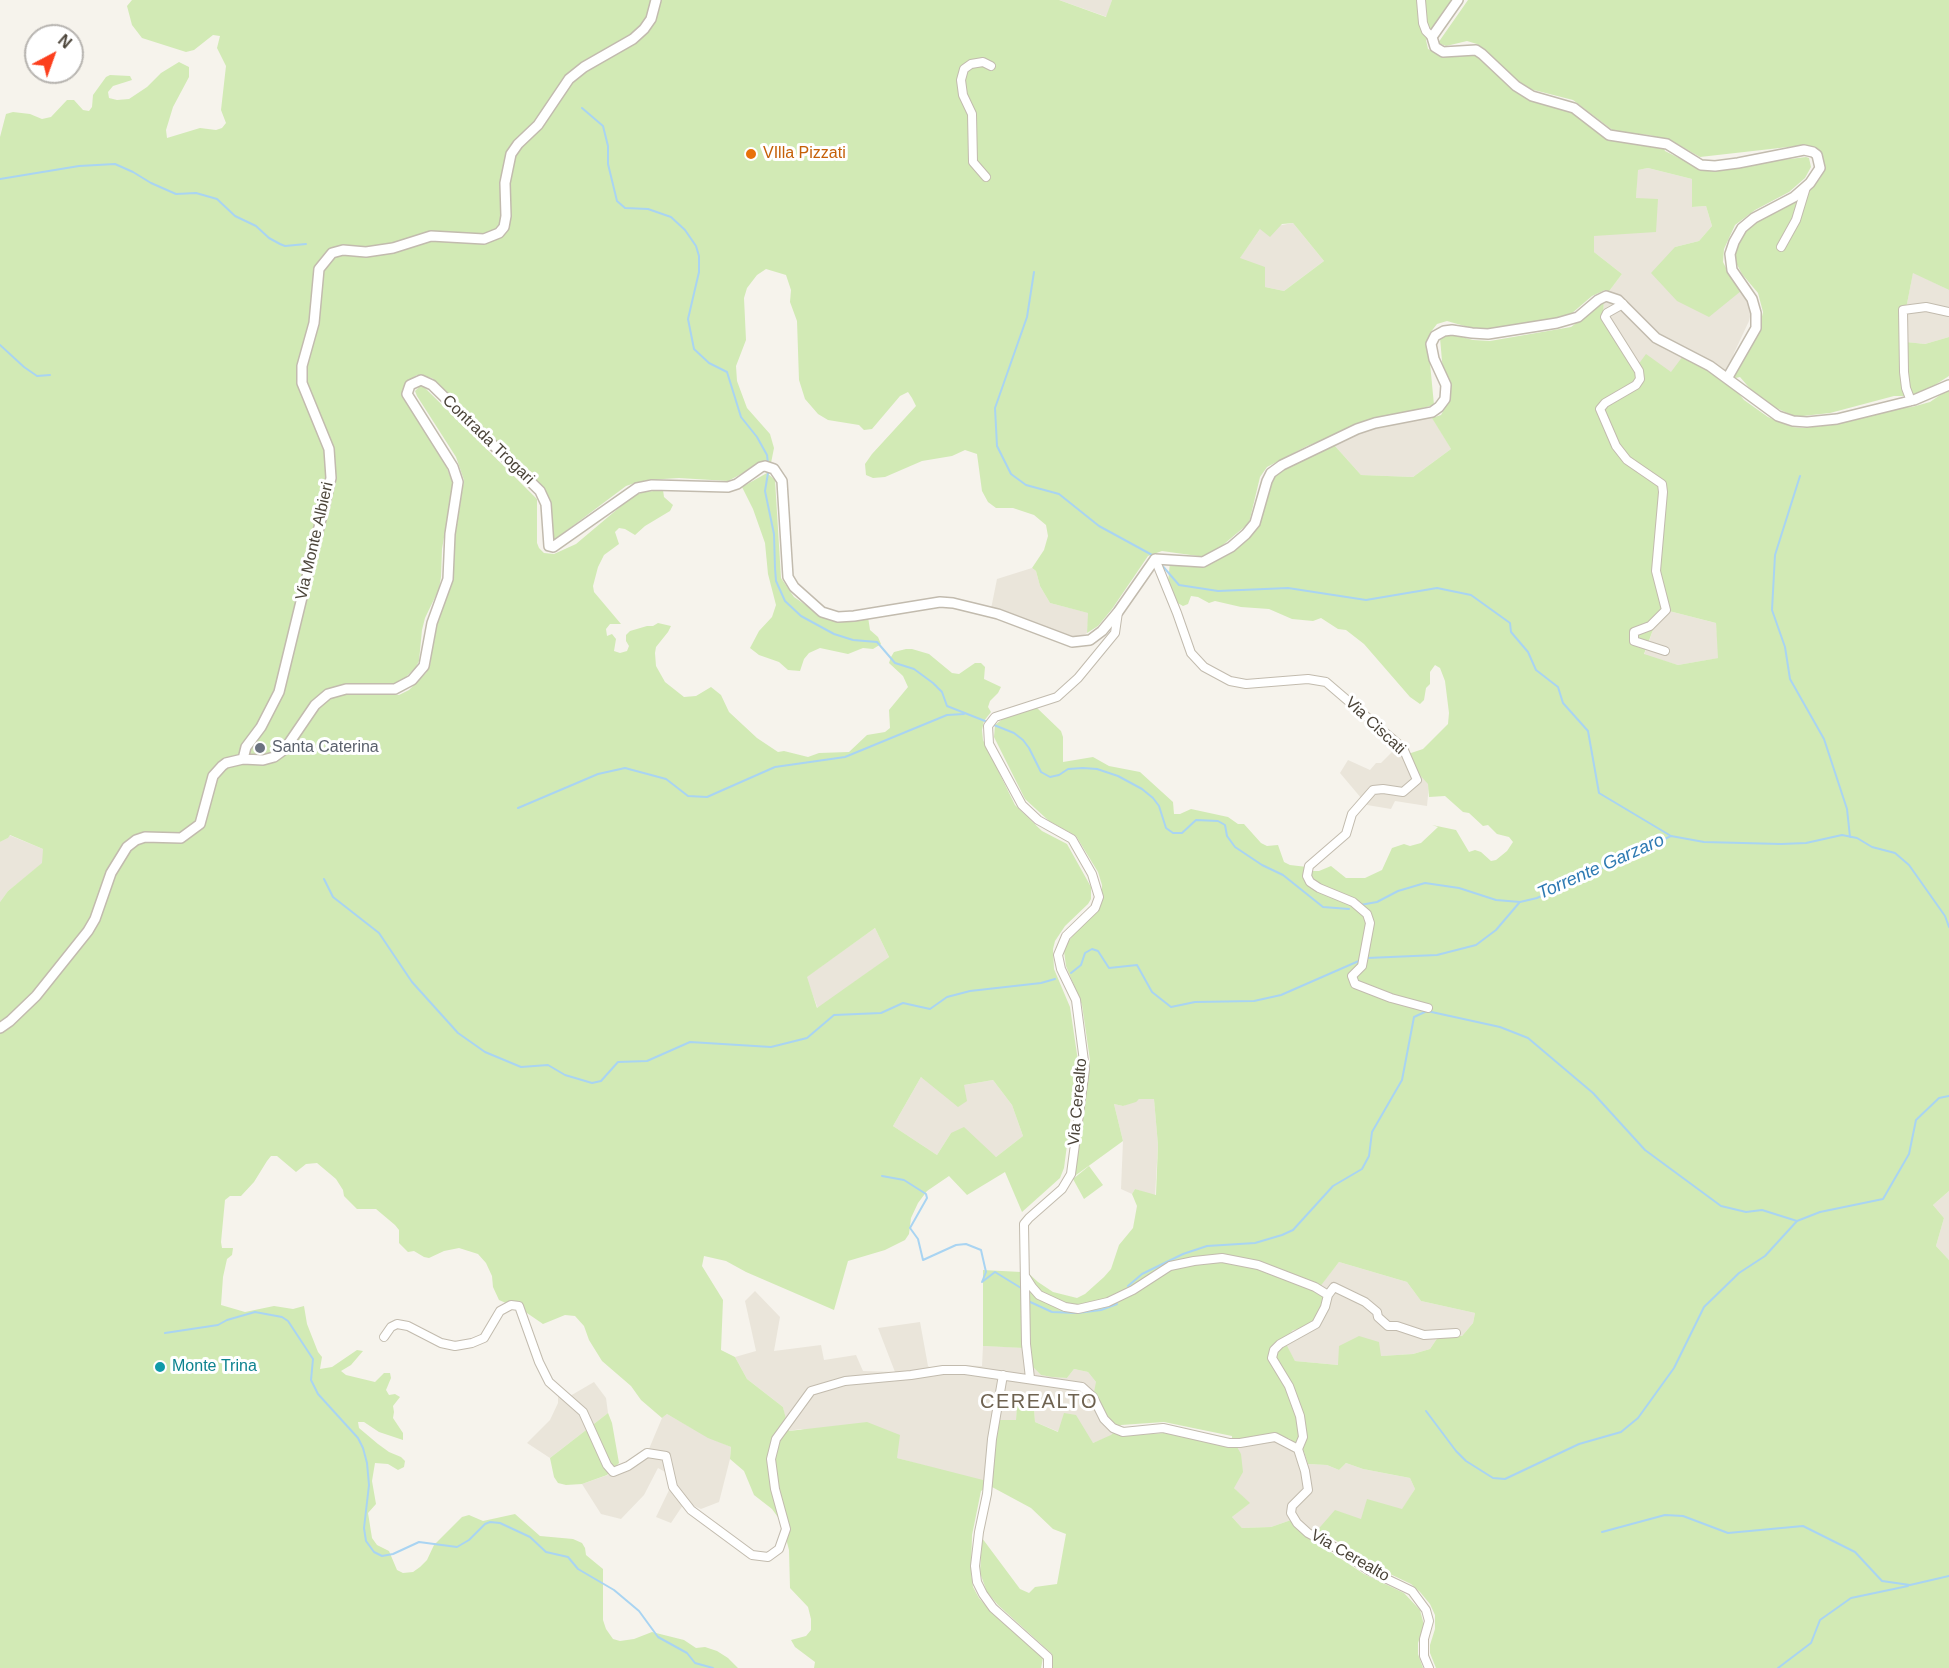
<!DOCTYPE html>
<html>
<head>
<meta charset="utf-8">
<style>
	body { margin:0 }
	#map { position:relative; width:1949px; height:1668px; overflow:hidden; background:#f6f3ec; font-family:Helvetica,sans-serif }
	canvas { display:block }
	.north { position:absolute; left:24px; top:24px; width:60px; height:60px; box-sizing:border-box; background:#fff; border:2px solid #b7b4b0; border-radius:50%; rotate:41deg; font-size:16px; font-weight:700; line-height:24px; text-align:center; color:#4b4439 }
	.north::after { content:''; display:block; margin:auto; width:21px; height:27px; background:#fc3f1d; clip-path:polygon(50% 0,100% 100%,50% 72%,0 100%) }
</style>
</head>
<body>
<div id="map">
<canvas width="1949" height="1668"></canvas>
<div class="north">N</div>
</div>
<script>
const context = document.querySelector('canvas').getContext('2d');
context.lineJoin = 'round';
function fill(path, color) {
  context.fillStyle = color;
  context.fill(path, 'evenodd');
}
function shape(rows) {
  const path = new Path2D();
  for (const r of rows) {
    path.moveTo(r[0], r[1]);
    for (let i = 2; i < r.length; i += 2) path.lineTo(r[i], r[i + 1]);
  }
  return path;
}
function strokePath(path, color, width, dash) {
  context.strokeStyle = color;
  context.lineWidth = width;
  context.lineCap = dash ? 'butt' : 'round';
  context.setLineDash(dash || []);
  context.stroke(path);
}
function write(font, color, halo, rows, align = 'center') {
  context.font = font + ' Helvetica,sans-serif';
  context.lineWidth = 6;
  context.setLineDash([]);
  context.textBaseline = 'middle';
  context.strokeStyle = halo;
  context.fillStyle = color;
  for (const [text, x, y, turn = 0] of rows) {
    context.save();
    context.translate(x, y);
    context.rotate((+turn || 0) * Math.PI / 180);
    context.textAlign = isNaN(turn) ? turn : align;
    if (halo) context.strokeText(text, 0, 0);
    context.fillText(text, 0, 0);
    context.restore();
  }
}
fill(shape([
	[1059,0,1112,0,1107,17],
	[1648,168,1692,179,1692,207,1706,206,1712,226,1699,241,1675,247,1741,291,1748,299,1751,312,1749,321,1734,353,1726,380,1671,372,1635,370,1603,319,1604,298,1622,274,1594,252,1594,235,1657,199,1636,199,1637,170],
	[1293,223,1324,261,1284,291,1265,287,1239,259,1260,229],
	[1913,272,1949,290,1949,337,1925,344,1905,342,1904,319],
	[1427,408,1451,449,1413,477,1361,475,1335,446,1332,436,1368,422],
	[1032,568,1036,571,1040,586,1050,603,1089,613,1087,633,1080,637,1069,638,991,609,997,579],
	[1669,611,1716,623,1719,658,1678,665,1644,655,1654,627],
	[1398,746,1417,772,1429,784,1427,806,1395,801,1391,809,1367,805,1340,773,1348,760,1370,770,1376,763,1381,763],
	[9,835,43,849,43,863,8,891,0,902,0,842,8,838],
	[875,928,889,957,818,1009,806,977],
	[921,1077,964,1085,993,1080,1012,1105,1023,1136,996,1157,951,1133,937,1155,893,1126],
	[1154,1098,1158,1145,1155,1196,1135,1189,1132,1194,1121,1189,1123,1141,1114,1104,1123,1106,1139,1099],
	[1949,1191,1949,1260,1936,1246,1944,1218,1933,1205],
	[1339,1262,1407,1282,1421,1301,1475,1313,1473,1323,1462,1336,1438,1337,1430,1349,1413,1354,1381,1356,1338,1365,1295,1361,1283,1340,1293,1330,1318,1288],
	[755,1291,780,1317,774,1351,821,1345,824,1360,856,1355,863,1371,895,1372,878,1328,920,1322,928,1366,936,1372,958,1370,959,1365,982,1366,983,1346,1031,1348,1032,1366,1041,1375,1067,1378,1074,1369,1088,1372,1096,1382,1107,1417,1118,1429,1111,1436,1093,1443,1059,1432,1035,1422,1034,1408,1017,1404,1016,1420,997,1420,991,1484,897,1458,801,1429,788,1431,783,1407,747,1379,735,1357,756,1351,745,1301],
	[594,1382,606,1398,608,1413,550,1458,527,1443,550,1420,558,1403,558,1396,564,1391,570,1396],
	[667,1414,708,1437,731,1447,730,1459,719,1502,701,1509,685,1502,671,1523,656,1517,670,1488,667,1473,658,1468,644,1495,621,1519,601,1514,582,1484,622,1470,646,1456,662,1418],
	[1277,1435,1290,1439,1304,1452,1308,1464,1327,1465,1339,1470,1346,1463,1363,1469,1410,1478,1415,1489,1402,1510,1361,1519,1314,1534,1294,1519,1271,1527,1242,1528,1232,1517,1249,1503,1234,1488,1232,1440]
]), '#eae5da');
fill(shape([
	[132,0,1059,0,1106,17,1112,0,1454,0,1426,40,1428,49,1436,53,1471,52,1485,62,1522,96,1576,114,1609,140,1663,146,1665,151,1699,168,1709,169,1806,157,1809,158,1811,167,1805,178,1789,192,1755,210,1735,225,1724,249,1723,262,1732,280,1741,291,1709,317,1677,301,1651,273,1675,247,1699,241,1712,226,1706,206,1692,207,1692,179,1648,168,1638,170,1636,198,1658,199,1656,232,1594,236,1594,252,1622,274,1604,298,1603,319,1635,369,1646,354,1671,372,1683,356,1726,380,1743,359,1760,325,1763,312,1758,293,1742,274,1735,261,1735,252,1740,239,1751,225,1795,202,1814,186,1821,177,1823,168,1816,148,1806,145,1700,157,1670,140,1649,135,1615,132,1573,100,1526,88,1477,44,1467,41,1446,46,1438,43,1468,0,1949,0,1949,290,1913,273,1904,319,1906,342,1925,344,1949,337,1949,376,1924,392,1909,396,1894,396,1830,413,1803,416,1794,416,1774,407,1752,391,1740,377,1727,380,1744,400,1768,417,1792,427,1803,428,1832,425,1896,408,1912,407,1930,402,1949,389,1949,1191,1933,1205,1944,1218,1936,1246,1949,1260,1949,1668,1436,1668,1430,1653,1430,1645,1435,1629,1435,1615,1430,1604,1420,1592,1411,1584,1369,1564,1345,1546,1325,1534,1315,1534,1320,1545,1364,1574,1404,1593,1420,1610,1424,1625,1418,1643,1418,1654,1423,1668,1051,1668,1052,1654,998,1605,987,1592,980,1573,982,1538,1020,1589,1029,1593,1035,1587,1057,1584,1066,1534,1053,1529,1031,1508,992,1487,991,1484,981,1491,972,1535,971,1573,973,1587,979,1598,991,1612,1043,1658,1041,1668,814,1668,815,1662,795,1647,791,1640,806,1636,811,1630,811,1619,808,1607,790,1588,789,1550,782,1523,772,1509,754,1495,744,1471,730,1459,731,1447,708,1438,667,1414,662,1418,641,1400,631,1386,602,1361,589,1340,584,1326,575,1316,565,1315,543,1324,524,1311,499,1300,493,1287,492,1276,486,1263,478,1254,459,1248,444,1251,429,1258,424,1257,414,1251,408,1252,399,1243,399,1230,395,1225,376,1209,357,1209,344,1196,343,1190,336,1179,317,1163,306,1164,296,1172,277,1156,271,1156,267,1161,254,1182,241,1196,230,1196,225,1200,221,1242,222,1248,233,1248,232,1255,227,1259,223,1277,221,1305,245,1312,274,1306,293,1309,304,1306,307,1324,318,1352,322,1357,320,1369,332,1367,357,1350,363,1351,351,1365,341,1371,346,1375,375,1382,384,1373,390,1373,391,1378,386,1390,389,1395,395,1394,400,1397,393,1406,394,1412,393,1418,403,1433,403,1440,379,1432,364,1422,358,1422,359,1428,378,1444,389,1452,401,1457,405,1461,404,1467,398,1470,388,1464,375,1463,372,1481,376,1504,368,1513,372,1538,377,1545,389,1551,397,1570,403,1573,413,1572,420,1567,427,1560,434,1545,462,1517,469,1515,483,1521,515,1514,540,1536,573,1539,582,1543,585,1548,586,1555,603,1569,603,1620,606,1629,613,1639,620,1641,634,1639,652,1632,684,1640,696,1648,705,1647,717,1651,728,1658,738,1668,0,1668,0,902,8,891,42,863,43,849,10,835,8,838,0,842,0,137,6,114,13,112,30,114,42,119,51,117,67,100,74,100,83,110,89,111,92,107,93,95,106,77,110,75,130,76,132,80,113,86,108,92,109,98,117,100,129,99,147,87,161,73,179,62,189,67,189,77,173,107,166,130,167,138,200,128,216,130,222,128,226,123,221,110,226,66,217,48,220,36,213,35,194,50,186,52,142,38,132,25,127,6],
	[1293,223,1324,261,1284,291,1265,287,1265,267,1240,258,1260,229,1270,237,1282,224],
	[766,269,786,275,791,290,790,302,797,321,799,380,805,399,818,414,828,420,859,425,864,430,872,429,900,396,908,392,912,398,916,406,872,454,865,464,866,475,873,478,885,477,922,461,952,456,965,450,977,454,982,491,988,502,996,508,1013,508,1034,515,1046,525,1048,536,1044,550,1032,568,1036,571,1040,586,1050,603,1088,613,1087,633,1098,626,1112,609,1148,556,1162,551,1205,557,1211,555,1249,523,1260,477,1267,467,1307,446,1330,437,1276,470,1270,479,1253,533,1225,556,1204,566,1170,562,1168,582,1174,601,1183,606,1188,604,1191,596,1198,597,1209,603,1215,601,1241,607,1269,609,1292,619,1313,621,1321,618,1338,629,1346,630,1364,644,1410,697,1420,704,1424,700,1426,688,1430,684,1430,672,1435,665,1440,668,1445,681,1449,713,1448,724,1423,749,1408,754,1417,772,1428,784,1429,797,1445,796,1463,812,1469,813,1483,826,1488,825,1497,834,1509,837,1513,842,1507,851,1496,860,1491,861,1481,852,1475,850,1469,852,1456,830,1432,825,1438,827,1421,843,1410,846,1404,844,1392,848,1382,870,1365,878,1346,878,1331,866,1319,871,1313,871,1307,867,1290,865,1284,862,1278,845,1267,846,1261,843,1244,824,1238,824,1228,817,1191,809,1180,814,1174,814,1173,802,1140,772,1109,766,1093,757,1063,762,1063,737,1061,731,1036,707,1005,717,995,725,994,737,1025,799,1049,821,1076,836,1098,872,1102,885,1102,902,1098,910,1074,934,1065,946,1064,951,1066,966,1082,1005,1090,1060,1072,1178,1123,1141,1114,1104,1123,1106,1136,1102,1139,1099,1154,1099,1158,1145,1156,1195,1135,1189,1132,1194,1137,1206,1133,1228,1119,1245,1111,1269,1104,1277,1085,1294,1077,1298,1053,1292,1038,1282,1027,1272,1032,1366,1041,1375,1052,1377,1067,1378,1074,1369,1088,1372,1096,1382,1094,1392,1101,1408,1118,1429,1111,1435,1093,1443,1076,1415,1064,1413,1058,1432,1035,1422,1034,1408,1017,1404,1016,1420,997,1420,991,1484,983,1480,897,1458,900,1435,867,1422,789,1431,783,1407,747,1379,735,1357,721,1350,723,1300,702,1266,704,1256,726,1261,746,1272,834,1310,848,1261,885,1250,905,1240,909,1234,911,1218,918,1203,927,1191,949,1176,967,1195,1005,1172,1022,1212,1060,1178,1064,1168,1078,1061,1070,1007,1054,969,1053,949,1055,941,1065,926,1088,904,1091,899,1091,887,1067,844,1042,831,1015,805,983,740,982,730,984,721,991,712,988,707,990,701,998,693,1001,687,984,679,985,667,981,663,975,663,959,674,952,673,929,654,912,649,906,649,894,652,891,657,889,663,903,676,908,687,889,710,890,728,885,732,867,735,849,752,819,753,808,757,784,751,778,752,757,738,729,712,721,695,711,687,696,696,684,697,665,682,656,666,655,653,656,647,668,632,671,626,658,623,653,626,647,626,630,631,626,635,626,641,629,646,627,651,620,653,614,651,616,639,612,634,607,636,606,629,610,624,621,624,594,592,593,586,598,567,604,555,619,544,615,532,619,528,625,529,635,535,645,526,670,511,673,505,664,497,663,490,644,492,633,496,576,544,554,554,544,553,539,548,537,543,537,499,425,388,420,386,415,391,417,396,456,457,464,480,453,550,452,584,436,622,430,665,426,673,409,690,399,695,377,690,403,680,416,667,419,661,422,630,425,618,439,589,441,577,442,549,452,491,452,481,445,463,403,393,406,382,417,375,432,378,540,484,547,493,549,500,550,543,626,486,635,483,648,480,679,478,728,481,762,463,771,463,774,448,770,434,747,408,737,381,736,366,746,340,744,298,747,288,757,275],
	[1605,290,1604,299,1590,313,1571,327,1490,341,1473,340,1447,333,1440,338,1446,406,1441,415,1432,418,1451,449,1413,477,1361,475,1335,446,1332,436,1368,422,1434,405,1428,342,1430,333,1437,324,1447,321,1475,329,1489,330,1562,317,1571,314,1592,296],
	[1669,611,1716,623,1718,658,1678,665,1644,654,1654,627],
	[875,928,889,957,817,1008,807,977],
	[921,1077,958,1107,967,1101,964,1085,993,1080,1012,1105,1023,1136,996,1157,964,1127,951,1133,937,1155,893,1126],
	[1339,1262,1407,1282,1421,1301,1475,1313,1473,1323,1462,1336,1438,1337,1430,1349,1413,1354,1381,1356,1379,1342,1359,1336,1339,1346,1338,1365,1295,1361,1284,1340,1293,1330,1319,1326,1329,1293,1319,1288],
	[1164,1422,1232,1436,1232,1447,1164,1433,1120,1436,1118,1429,1121,1425],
	[1277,1435,1290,1439,1304,1452,1308,1464,1327,1465,1339,1470,1346,1463,1363,1469,1410,1478,1415,1489,1402,1509,1367,1499,1361,1519,1335,1510,1314,1534,1294,1519,1271,1527,1242,1528,1232,1517,1250,1503,1234,1488,1243,1472,1241,1454,1233,1440],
	[767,473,775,480,781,578,794,597,823,617,868,617,870,630,878,637,881,644,873,649,863,648,848,654,820,648,809,653,804,659,800,671,788,670,779,662,759,655,750,648,759,631,772,617,776,605,768,574,765,543,753,509,742,487],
	[1089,1166,1103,1185,1084,1199,1073,1179],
	[983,1270,1021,1272,1024,1348,983,1346],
	[608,1413,612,1423,619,1463,607,1475,582,1484,566,1485,558,1483,554,1477,550,1458]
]), '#d2eab5');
strokePath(shape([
	[582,108,603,126,608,146,608,164,617,201,625,208,648,209,671,217,685,230,696,246,699,256,699,272,688,319,694,349,709,363,727,372,741,417,757,437,767,455,768,464],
	[0,179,79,166,115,164,133,172,151,183,176,194,196,193,217,199,235,216,256,226,269,238,280,244,285,246,306,244],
	[1034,272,1027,317,995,408,997,446,1011,474,1026,485,1059,494,1099,526,1154,556],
	[0,345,24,367,37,376,50,375],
	[768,473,765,491,774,534,775,568,776,581,785,601,801,616,834,634,853,640,877,642,895,663,914,669,933,683,942,692,947,706,985,721],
	[1800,476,1775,555,1772,610,1785,647,1790,679,1824,739,1847,809,1850,837],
	[1160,563,1179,585,1218,591,1288,588,1366,600,1437,588,1471,595,1510,623,1511,632,1528,652,1536,670,1558,687,1563,703,1588,731,1599,793,1671,836],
	[994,725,1014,733,1023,740,1029,748,1041,772,1050,777,1059,775,1068,769,1083,768,1097,769,1118,776,1142,789,1153,798,1159,806,1166,828,1173,833,1182,833,1196,820,1218,821,1225,825,1227,836,1235,847,1262,865,1283,875,1323,907,1349,909],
	[518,808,598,774,625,768,666,779,688,796,707,797,775,767,845,757,947,715,964,714],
	[324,879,333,897,379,933,412,982,458,1033,485,1052,521,1067,548,1065,565,1075,592,1083,601,1081,618,1062,647,1061,690,1042,771,1047,807,1038,834,1015,881,1013,903,1003,930,1009,947,997,970,991,1041,983,1055,979],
	[1360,905,1377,902,1398,891,1425,883,1459,888,1496,900,1520,902,1537,898,1671,836,1704,842,1781,844,1806,843,1842,835,1857,838,1872,847,1895,853,1909,865,1945,916,1949,927],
	[1367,958,1437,955,1476,945,1496,930,1519,903],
	[1071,973,1081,965,1085,953,1092,949,1098,951,1109,968,1137,965,1152,992,1171,1007,1195,1002,1254,1001,1281,995,1361,960],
	[882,1176,904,1180,926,1194,927,1198,910,1228,918,1239,923,1260,956,1245,966,1244,981,1250,986,1272,982,1282,995,1272,1021,1288],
	[1128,1286,1142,1274,1183,1254,1207,1246,1255,1243,1282,1235,1293,1230,1333,1186,1362,1169,1369,1156,1372,1132,1402,1080,1414,1017,1427,1011,1500,1027,1528,1038,1593,1093,1645,1150,1721,1206,1746,1212,1762,1210,1797,1221],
	[1028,1301,1052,1312,1077,1313,1101,1310,1117,1304],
	[165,1333,218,1325,227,1320,255,1312,282,1317,288,1321,313,1359,311,1380,318,1394,358,1438,363,1448,367,1463,369,1485,364,1528,366,1541,374,1552,382,1556,393,1554,419,1542,457,1547,469,1540,485,1524,490,1522,500,1523,530,1537,546,1552,568,1557,578,1569,614,1590,639,1611,658,1637,687,1653,695,1663,713,1668],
	[1426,1411,1456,1451,1466,1461,1493,1478,1505,1479,1579,1444,1621,1432,1638,1418,1674,1368,1704,1307,1739,1273,1765,1256,1797,1221,1820,1212,1883,1199,1909,1154,1916,1120,1939,1098,1949,1096],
	[1602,1532,1665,1515,1683,1516,1728,1533,1803,1526,1855,1552,1882,1581,1910,1585,1949,1576],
	[1778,1668,1811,1643,1820,1620,1851,1598,1908,1586]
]), '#a9d4f2', 2);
const minor = shape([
	[1421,0,1423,23,1426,31,1432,37],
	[986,177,973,162,972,114,963,95,961,80,964,69,971,64,983,62,991,66],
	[1781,247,1796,220,1806,187],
	[1623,304,1607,313,1605,317,1639,371,1640,379,1636,385,1605,403,1600,409,1616,446,1627,460,1662,484,1663,492,1656,571,1666,610,1650,626,1634,632,1634,641,1665,651],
	[1911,401,1906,388,1904,372,1903,310,1926,307,1949,312],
	[1155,559,1177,613,1191,653,1204,667,1230,681,1246,684,1308,679,1326,682,1403,748,1417,780,1403,792,1383,789,1373,790,1352,814,1346,834,1309,866,1307,876,1310,882,1319,888,1353,902,1367,914,1370,923,1362,966,1352,976,1355,984,1391,998,1428,1008],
	[1025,1276,1032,1287,1039,1295,1065,1307,1078,1309,1108,1302,1133,1290,1170,1266,1194,1261,1222,1258,1258,1265,1315,1287,1328,1295],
	[384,1337,391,1327,397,1324,408,1326,441,1343,455,1346,472,1343,484,1338,500,1311,511,1305,519,1306,539,1362,549,1382,583,1412,607,1465,613,1472,628,1466,647,1453,666,1456,673,1487,691,1510,752,1555,768,1557,779,1549,786,1529,775,1489,771,1459,776,1439,811,1391,845,1381,911,1375,943,1370,965,1370,1082,1387,1093,1397,1104,1419,1113,1428,1123,1432,1163,1428,1229,1443,1240,1443,1275,1437,1298,1449,1305,1471,1308,1490,1292,1506,1291,1513,1297,1523,1308,1533,1336,1548,1368,1570,1412,1591,1426,1610,1429,1621,1424,1639,1424,1656,1429,1668],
	[1003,1375,992,1439,987,1494,979,1532,975,1566,977,1582,983,1594,993,1608,1048,1657,1048,1668],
	[1030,1378,1026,1344,1024,1224,1029,1218,1062,1189,1071,1174,1085,1069,1076,1000,1061,969,1058,955,1066,936,1095,908,1099,897,1092,874,1072,839,1038,820,1022,805,989,744,988,726,995,717,1057,697,1078,678,1115,633,1118,612],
	[1298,1449,1303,1437,1300,1416,1289,1386,1272,1358,1274,1350,1280,1344,1316,1324,1325,1307,1328,1295,1334,1287,1365,1302,1377,1312,1378,1317,1388,1326,1397,1326,1424,1335,1456,1333]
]);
const tertiary = shape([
	[1458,0,1432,37,1435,47,1443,52,1476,50,1482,54,1516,86,1532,96,1574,108,1609,135,1667,144,1701,165,1715,166,1738,163,1804,150,1813,152,1817,155,1820,168,1810,183,1794,197,1754,218,1742,228,1734,242,1730,254,1732,270,1752,299,1756,313,1756,328,1728,377],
	[243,759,246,747,261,727,279,692,331,478,329,449,302,383,302,366,314,323,319,269,332,253,343,250,366,252,393,248,431,236,484,239,499,233,504,227,506,216,505,183,511,154,518,144,538,125,569,79,584,67,633,39,644,29,651,19,656,0],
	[0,1028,10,1021,36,996,88,931,95,919,111,873,127,847,136,840,145,837,181,838,200,824,213,776,222,766,226,763,243,759,263,760,274,757,285,749,315,705,328,694,346,689,395,689,412,680,424,666,432,623,448,579,450,534,458,482,453,467,407,394,410,385,421,380,432,385,540,491,546,504,549,546,553,547,637,488,652,485,728,487,737,484,761,467,765,466,774,469,782,481,788,577,794,587,822,612,838,617,854,616,940,602,953,603,998,614,1072,642,1090,640,1102,631,1118,612,1155,559,1203,562,1231,547,1246,534,1255,523,1267,481,1271,473,1282,465,1357,429,1375,423,1432,412,1439,407,1445,399,1446,385,1434,359,1431,344,1435,336,1444,331,1452,330,1472,333,1488,334,1557,323,1578,317,1598,300,1606,296,1618,300,1656,338,1710,366,1778,416,1793,421,1807,422,1837,419,1914,400,1949,385]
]);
strokePath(minor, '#c2bbae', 10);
strokePath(tertiary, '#c2bbae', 12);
strokePath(minor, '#fff', 8);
strokePath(tertiary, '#fff', 9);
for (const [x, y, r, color] of [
	[751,154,6,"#e8710a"],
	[260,748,6,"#6b7280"],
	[160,1367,6,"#0f9aa8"]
]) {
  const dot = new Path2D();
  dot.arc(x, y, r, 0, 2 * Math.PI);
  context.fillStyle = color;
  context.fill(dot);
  strokePath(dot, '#fff', 2);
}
write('16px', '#c56008', '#fff', [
	["VIlla Pizzati",763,154]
], 'left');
write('16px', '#4b4439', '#fff', [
	["Contrada Trogari",488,440,44],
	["Via Monte Albieri",315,541,-77],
	["Via Ciscati",1375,726,43],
	["Via Cerealto",1078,1102,-85],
	["Via Cerealto",1350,1556,30]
]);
write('16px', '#5b616d', '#fff', [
	["Santa Caterina",272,748]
], 'left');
write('16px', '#0d838f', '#fff', [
	["Monte Trina",172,1367]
], 'left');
write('italic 18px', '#2e7ab2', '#fff', [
	["Torrente Garzaro",1601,867,-24]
]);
context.letterSpacing = '1.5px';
write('20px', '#6e6250', '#fff', [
	["CEREALTO",1039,1402]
]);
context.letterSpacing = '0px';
</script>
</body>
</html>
